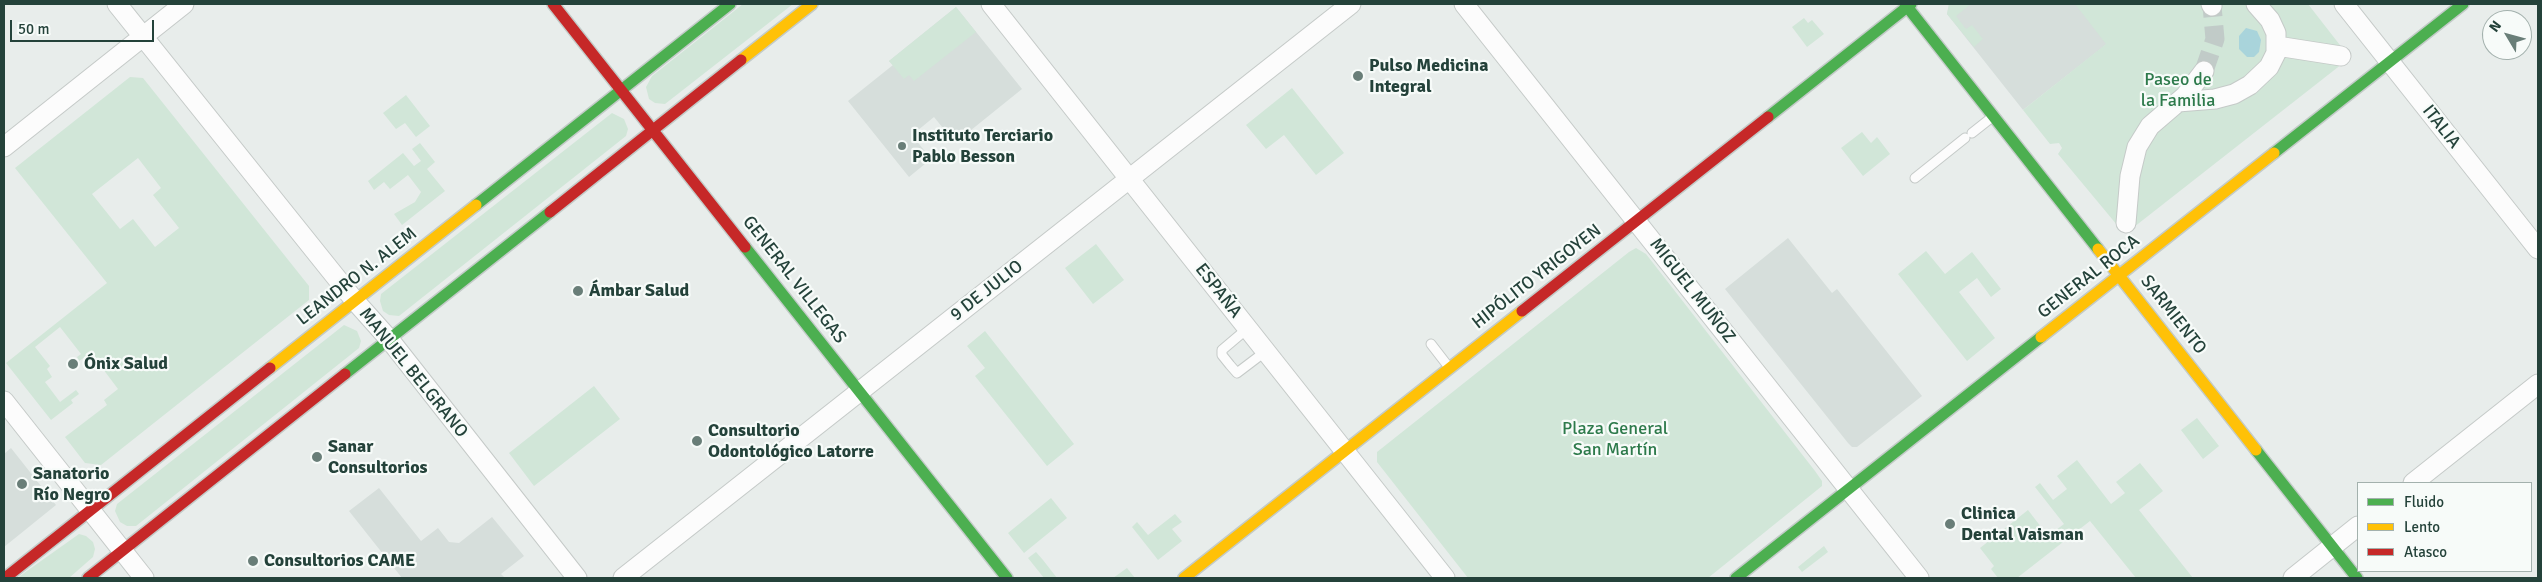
<!DOCTYPE html>
<html>
<head>
<meta charset="utf-8">
<style>
	body { margin:0 }
	#map { position:relative; width:2542px; height:582px; overflow:hidden; background:#e8edeb; font-family:Signika,sans-serif }
	canvas { display:block }
	.frame { position:absolute; inset:0; border:5px solid #24423a; pointer-events:none }
	.legend { position:absolute; left:2357px; top:482px; width:175px; height:90px; box-sizing:border-box; background:#f7fbf9; border:1px solid #a3b1ad; margin:0; padding:6px 9px; list-style:none; font-size:15px; color:#24423a }
	.legend li { display:flex; align-items:center; gap:10px; height:25px }
	.legend b { width:25px; border:1px solid #a3b1ad }
	.north { position:absolute; left:2482px; top:10px; width:50px; height:50px; box-sizing:border-box; background:#f7fbf9; border:1px solid #a3b1ad; border-radius:50%; rotate:307deg; font-size:14px; font-weight:700; line-height:20px; text-align:center; color:#24423a }
	.north::after { content:''; display:block; margin:auto; width:18px; height:22px; background:#697e78; clip-path:polygon(50% 0,100% 100%,50% 72%,0 100%) }
	.scale { position:absolute; left:10px; top:20px; width:144px; height:22px; box-sizing:border-box; border:2px solid #24423a; border-top:0; padding-left:6px; font-size:15px; line-height:18px; white-space:nowrap; color:#24423a; -webkit-text-stroke:4px #f7fbf9; paint-order:stroke }
</style>
</head>
<body>
<div id="map">
<canvas width="2542" height="582"></canvas>
<div class="frame"></div>
<ul class="legend">
<li><b style="height:6px;background:#4caf50"></b>Fluido</li>
<li><b style="height:6px;background:#ffc107"></b>Lento</li>
<li><b style="height:6px;background:#c62828"></b>Atasco</li>
</ul>
<div class="north">N</div>
<div class="scale">50 m</div>
</div>
<script>
const context = document.querySelector('canvas').getContext('2d');
context.lineJoin = 'round';
function fill(path, color) {
  context.fillStyle = color;
  context.fill(path, 'evenodd');
}
function shape(rows) {
  const path = new Path2D();
  for (const r of rows) {
    path.moveTo(r[0], r[1]);
    for (let i = 2; i < r.length; i += 2) path.lineTo(r[i], r[i + 1]);
  }
  return path;
}
function strokePath(path, color, width, dash) {
  context.strokeStyle = color;
  context.lineWidth = width;
  context.lineCap = dash ? 'butt' : 'round';
  context.setLineDash(dash || []);
  context.stroke(path);
}
function write(font, color, halo, rows, align = 'center') {
  context.font = font + ' Signika,sans-serif';
  context.lineWidth = 4.5;
  context.setLineDash([]);
  context.textBaseline = 'middle';
  context.strokeStyle = halo;
  context.fillStyle = color;
  for (const [text, x, y, turn = 0] of rows) {
    context.save();
    context.translate(x, y);
    context.rotate((+turn || 0) * Math.PI / 180);
    context.textAlign = isNaN(turn) ? turn : align;
    if (halo) context.strokeText(text, 0, 0);
    context.fillText(text, 0, 0);
    context.restore();
  }
}
fill(shape([
	[1949,4,2158,4,2023,110,1947,14],
	[956,7,1022,89,955,143,934,117,912,135,931,159,909,177,848,101,893,65,889,61],
	[1788,238,1832,293,1837,289,1922,396,1857,447,1852,447,1848,443,1725,289],
	[11,448,56,505,4,547,4,454],
	[379,488,421,541,438,528,449,542,459,543,492,517,524,556,501,574,505,578,402,578,349,511]
]), '#d6dedb');
fill(shape([
	[743,4,793,4,665,104,655,103,649,99,646,87,652,76],
	[1949,4,1971,4,1956,16,1966,29,1972,25,1983,39,1974,47,1947,14],
	[2075,4,2308,4,2343,49,2342,64,2134,227,2117,225,2058,154,2062,148,2059,143,2050,144,2023,110,2106,44],
	[956,7,976,32,914,81,909,75,904,79,889,61],
	[1804,18,1808,23,1812,20,1824,34,1807,47,1792,27],
	[130,77,143,78,309,286,309,300,101,465,85,463,65,437,107,405,104,400,118,389,91,353,79,361,77,357,81,354,60,327,35,347,50,366,47,369,52,377,45,382,60,402,76,390,79,394,71,400,73,403,51,420,6,363,107,283,15,168],
	[138,158,161,188,153,195,179,228,155,247,133,219,120,229,92,194],
	[1292,88,1344,153,1316,175,1284,135,1266,149,1246,125],
	[406,95,430,126,416,137,405,123,396,129,383,113],
	[612,113,624,119,628,129,626,136,399,316,389,315,383,311,380,301,381,294],
	[1862,132,1871,143,1877,137,1890,154,1863,176,1841,148],
	[420,143,435,162,427,169,445,191,402,225,394,214,415,202,421,192,408,175,390,189,384,182,374,190,368,181,403,153,414,166,421,161,412,149],
	[1096,244,1124,280,1093,304,1065,268],
	[1636,248,1646,254,1815,471,1822,481,1822,486,1708,578,1468,578,1377,462,1377,452,1629,252],
	[1926,251,1945,274,1972,252,2001,289,1991,297,1977,278,1959,292,1995,338,1967,361,1898,274],
	[344,325,357,331,361,341,359,348,136,526,127,526,120,522,115,511,117,504],
	[985,331,1074,444,1047,466,975,376,985,368,967,346],
	[594,386,620,419,534,486,509,453],
	[2197,418,2219,446,2203,459,2181,430],
	[2077,460,2111,504,2125,493,2116,482,2140,463,2163,491,2139,510,2193,578,2136,578,2090,521,2017,578,1998,578,1991,569,1994,566,1980,548,2028,510,2048,536,2064,524,2035,487,2040,483,2053,500,2067,489,2057,476],
	[1051,498,1067,518,1024,553,1008,533],
	[1175,514,1182,522,1172,529,1182,541,1158,560,1132,527,1137,522,1148,535],
	[79,534,86,536,93,542,95,549,93,557,69,578,17,578],
	[1824,546,1828,552,1802,572,1798,567],
	[1036,552,1043,560,1057,578,1044,578,1028,558],
	[1127,568,1135,578,1113,578]
]), '#d1e6d8');
fill(shape([
	[2246,28,2257,31,2261,40,2259,52,2254,57,2247,57,2239,49,2239,36]
]), '#a9d4db');
strokePath(shape([
	[2204,71,2215,39,2212,6]
]), '#c1cbc8', 19, [19, 9]);
const lane = shape([
	[1972,133,1991,118],
	[1915,178,1965,138],
	[1248,328,1222,350,1222,355,1230,365,1237,373,1266,351],
	[1431,344,1448,366]
]);
const street = shape([
	[117,4,355,301,389,339,577,578],
	[991,4,1445,578],
	[1464,4,1919,578],
	[2211,4,2212,6],
	[2344,4,2538,249],
	[2277,46,2341,56],
	[2178,102,2215,99,2234,94,2250,85,2269,67,2276,53,2276,33,2270,20,2256,4],
	[4,147,184,4],
	[2126,223,2130,176,2137,147,2150,126,2185,96,2204,71],
	[4,401,144,578],
	[2413,483,2538,384],
	[623,578,1351,4],
	[2293,578,2358,526]
]);
const fast = shape([
	[1905,4,2098,249],
	[1768,117,1911,4],
	[2274,153,2463,4],
	[476,205,730,4],
	[745,247,1007,578],
	[345,374,550,212],
	[2256,450,2357,578],
	[1736,578,2041,337]
]);
const slow = shape([
	[741,60,812,4],
	[2098,249,2256,450],
	[2041,337,2274,153],
	[270,368,476,205],
	[1184,578,1522,311]
]);
const jam = shape([
	[553,4,745,247],
	[550,212,741,60],
	[1522,311,1768,117],
	[5,578,270,368],
	[88,578,345,374]
]);
strokePath(lane, '#c5cac8', 11);
strokePath(street, '#c5cac8', 21);
strokePath(fast, '#c3cbc8', 14);
strokePath(slow, '#c3cbc8', 14);
strokePath(jam, '#c3cbc8', 14);
strokePath(lane, '#fcfcfc', 9);
strokePath(street, '#fcfcfc', 19);
strokePath(fast, '#4caf50', 11);
strokePath(slow, '#ffc107', 11);
strokePath(jam, '#c62828', 11);
for (const [x, y, r, color] of [
	[1358,76,6,"#697e78"],
	[902,146,5,"#697e78"],
	[578,291,6,"#697e78"],
	[73,364,6,"#697e78"],
	[697,441,6,"#697e78"],
	[317,457,6,"#697e78"],
	[22,484,6,"#697e78"],
	[1950,524,6,"#697e78"],
	[253,561,6,"#697e78"]
]) {
  const dot = new Path2D();
  dot.arc(x, y, r, 0, 2 * Math.PI);
  context.fillStyle = color;
  context.fill(dot);
  strokePath(dot, '#f7fbf9', 2);
}
write('bold 18px', '#24423a', '#f7fbf9', [
	["Pulso Medicina",1369,66],
	["Integral",1369,87],
	["Instituto Terciario",912,136],
	["Pablo Besson",912,157],
	["Ámbar Salud",589,291],
	["Ónix Salud",84,364],
	["Consultorio",708,431],
	["Odontológico Latorre",708,452],
	["Sanar",328,447],
	["Consultorios",328,468],
	["Sanatorio",33,474],
	["Río Negro",33,495],
	["Clinica",1961,514],
	["Dental Vaisman",1961,535],
	["Consultorios CAME",264,561]
], 'left');
write('18px', '#2d7a4b', '#f7fbf9', [
	["Paseo de",2178,80],
	["la Familia",2178,101],
	["Plaza General",1615,429],
	["San Martín",1615,450]
]);
write('18px', '#24423a', '#f7fbf9', [
	["ITALIA",2441,127,52],
	["LEANDRO N. ALEM",357,277,-38],
	["HIPÓLITO YRIGOYEN",1537,277,-38],
	["GENERAL ROCA",2089,277,-38],
	["GENERAL VILLEGAS",794,280,52],
	["9 DE JULIO",987,291,-38],
	["ESPAÑA",1218,291,52],
	["MIGUEL MUÑOZ",1692,291,52],
	["SARMIENTO",2173,315,52],
	["MANUEL BELGRANO",413,373,51]
]);
</script>
</body>
</html>
